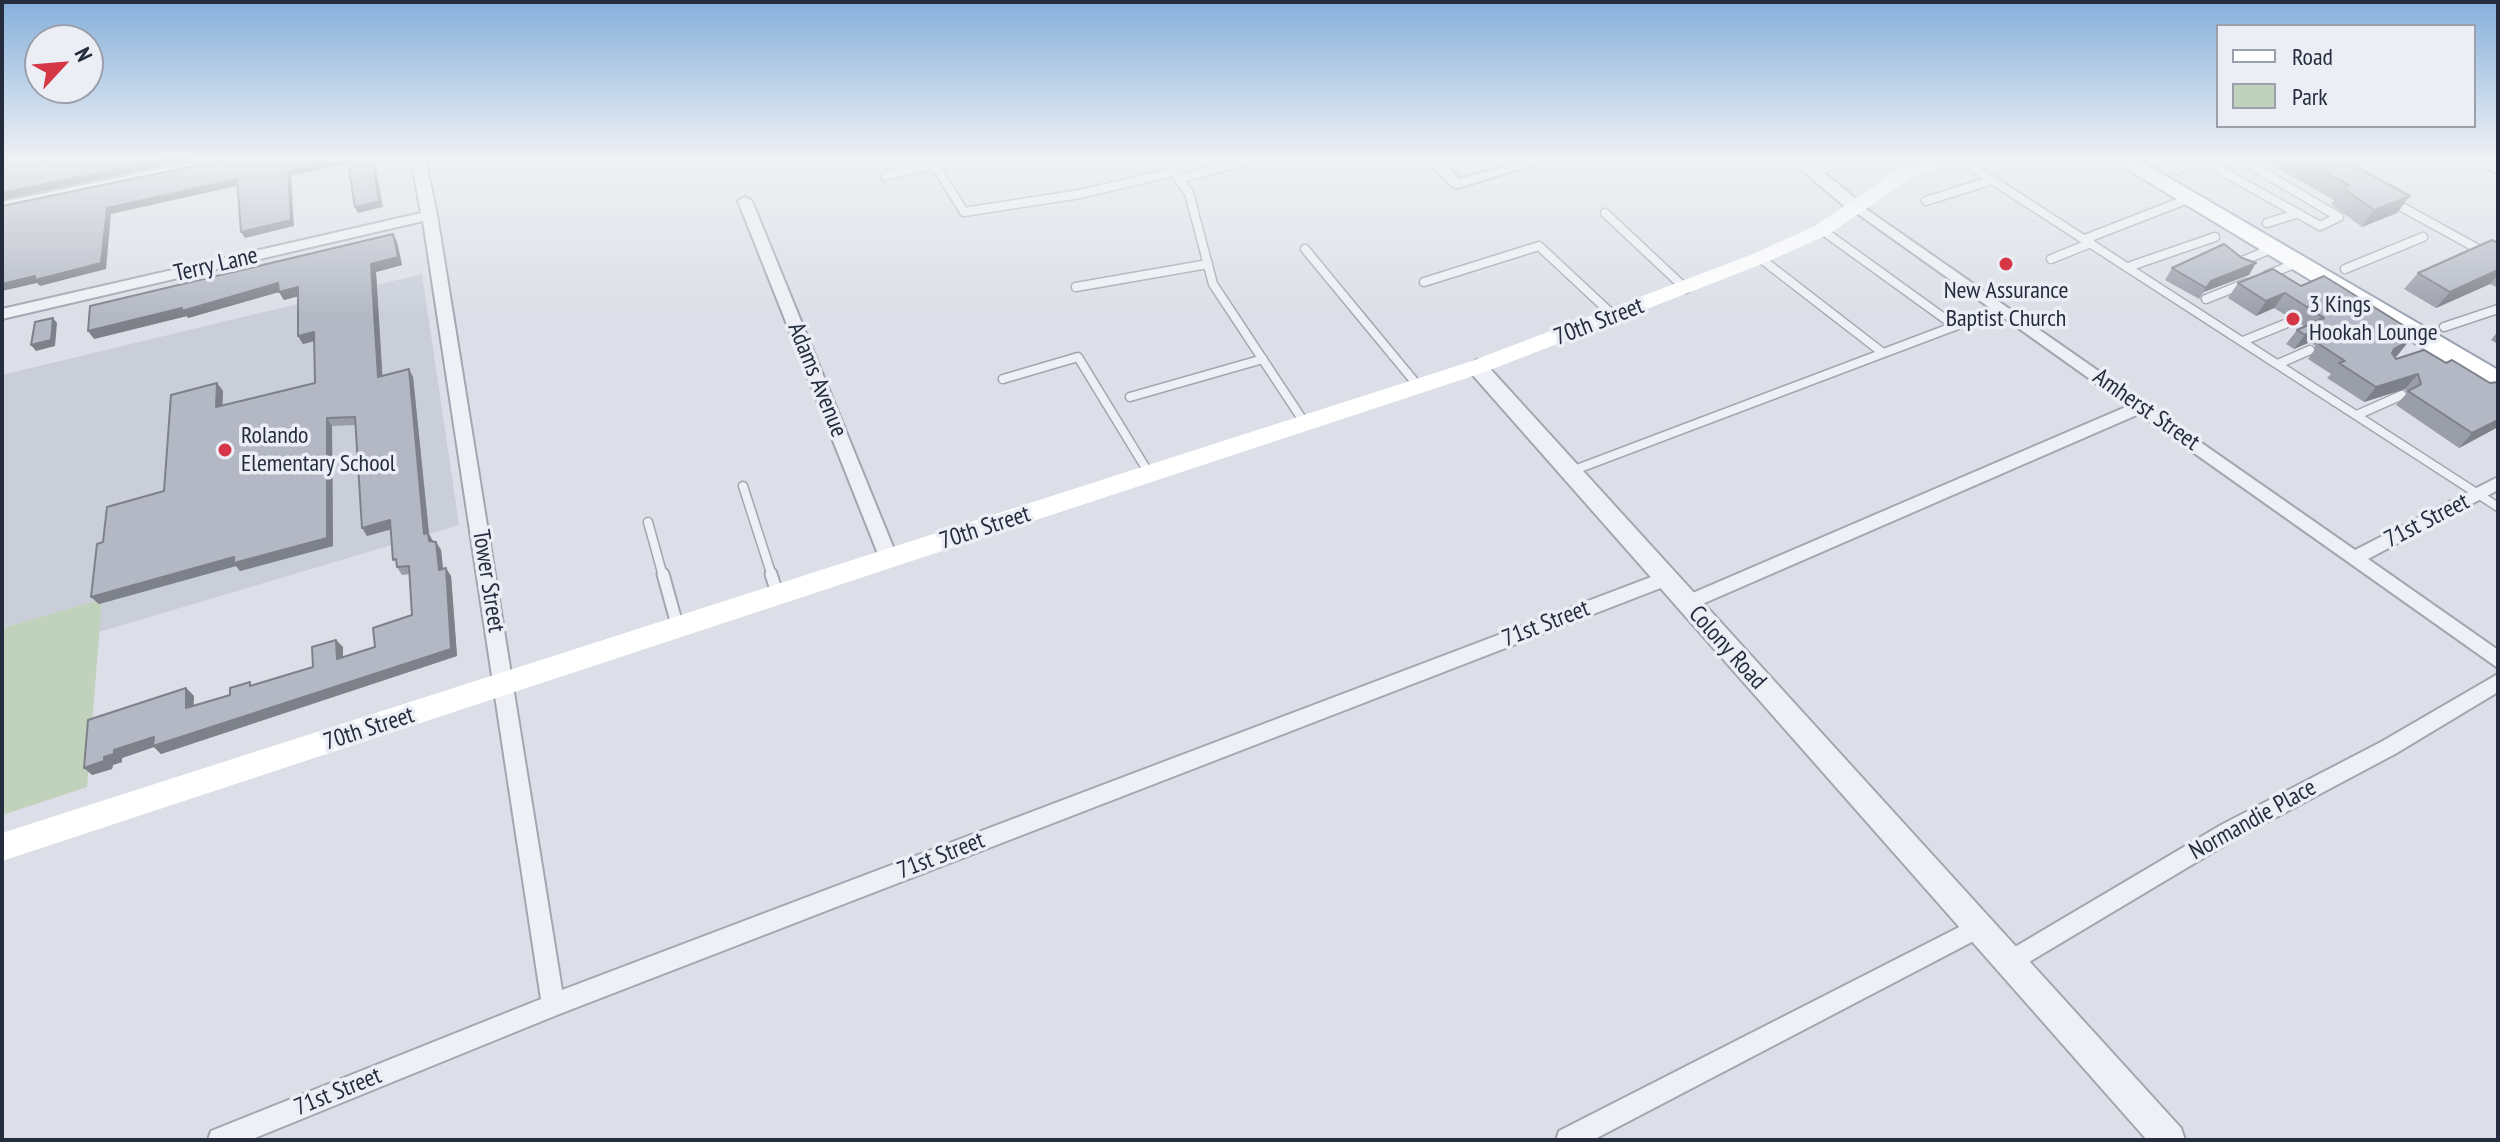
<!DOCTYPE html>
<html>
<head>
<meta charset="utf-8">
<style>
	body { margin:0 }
	#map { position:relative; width:2500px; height:1142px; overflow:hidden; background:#dcdfe7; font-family:"PT Sans Narrow",sans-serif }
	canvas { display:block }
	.frame { position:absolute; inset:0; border:4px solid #252c3e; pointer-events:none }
	.legend { position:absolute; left:2216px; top:24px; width:260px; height:104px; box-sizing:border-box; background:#ebeef5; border:2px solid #9ca0ac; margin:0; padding:10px 14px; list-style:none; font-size:24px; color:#252c3e }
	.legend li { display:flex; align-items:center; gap:16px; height:40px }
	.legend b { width:40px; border:2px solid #9ca0ac }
	.north { position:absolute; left:24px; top:24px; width:80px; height:80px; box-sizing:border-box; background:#ebeef5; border:2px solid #9ca0ac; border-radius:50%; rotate:64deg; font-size:22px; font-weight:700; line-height:32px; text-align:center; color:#252c3e }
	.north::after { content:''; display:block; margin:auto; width:28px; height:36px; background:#d53746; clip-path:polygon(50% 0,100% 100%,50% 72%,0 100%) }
</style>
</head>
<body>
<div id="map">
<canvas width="2500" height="1142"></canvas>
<div class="frame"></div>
<ul class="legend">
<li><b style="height:10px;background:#fff"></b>Road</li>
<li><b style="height:22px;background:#c0d1bc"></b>Park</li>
</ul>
<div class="north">N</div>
</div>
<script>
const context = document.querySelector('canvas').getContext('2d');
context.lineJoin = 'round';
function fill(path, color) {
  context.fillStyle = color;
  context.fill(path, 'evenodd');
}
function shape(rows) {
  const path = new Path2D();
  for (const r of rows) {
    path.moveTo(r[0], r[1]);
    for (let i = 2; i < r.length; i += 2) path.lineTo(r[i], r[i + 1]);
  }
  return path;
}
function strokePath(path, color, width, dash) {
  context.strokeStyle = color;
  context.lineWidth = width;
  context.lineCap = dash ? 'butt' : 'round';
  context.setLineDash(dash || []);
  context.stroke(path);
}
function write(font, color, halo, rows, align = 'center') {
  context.font = font + ' "PT Sans Narrow",sans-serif';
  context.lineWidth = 7;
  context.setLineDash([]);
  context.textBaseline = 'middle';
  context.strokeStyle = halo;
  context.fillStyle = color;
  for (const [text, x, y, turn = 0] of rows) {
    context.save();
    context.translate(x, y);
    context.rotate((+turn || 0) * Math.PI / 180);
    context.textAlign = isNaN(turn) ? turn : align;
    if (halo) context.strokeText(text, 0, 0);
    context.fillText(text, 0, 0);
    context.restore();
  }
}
fill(shape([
	[422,274,459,525,99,632,102,599,2,628,2,375]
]), '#c9ced9');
fill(shape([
	[102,599,87,787,2,815,2,628]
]), '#c0d1bc');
const serviceFar1 = shape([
	[1163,158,1189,193,1213,284,1306,425],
	[1911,158,1925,166],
	[1958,158,2498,507],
	[2234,158,2213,166,2320,226,2339,217,2239,158],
	[2176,170,2208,158],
	[1816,172,1849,158],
	[885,176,935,165,964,212,1080,194,1174,172],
	[1179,179,1257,158],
	[1926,201,1992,180],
	[2391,201,2498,260],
	[1605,213,1686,289],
	[2267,223,2296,214],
	[1822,230,1955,326],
	[2085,239,2188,199],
	[1305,249,1419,387],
	[1760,258,1883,353],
	[2051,259,2091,243],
	[2238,263,2273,248],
	[2128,267,2215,237],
	[2345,269,2423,237],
	[2267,275,2297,263],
	[1424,282,1539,246,1614,316],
	[1076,287,1208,264],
	[2206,299,2246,283],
	[2444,327,2498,309],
	[2243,341,2285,324],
	[2278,364,2310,350],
	[1003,379,1078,357,1150,475],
	[1130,397,1263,359],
	[2357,415,2402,395],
	[1569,472,2000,309],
	[743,486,772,576],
	[648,522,663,576]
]);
const service = shape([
	[663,574,678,628],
	[771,574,778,596]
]);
const minor = shape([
	[213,158,237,158,230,162,2,210,2,202,213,158],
	[411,158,425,158,437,215,562,990,1659,574,1671,574,1674,579,1671,584,557,1015,250,1140,208,1140,211,1131,541,999,423,221,2,319,2,309,421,213,411,158],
	[1424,158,1437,158,1460,179,1533,158,1553,158,1458,188,1453,187,1424,158],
	[2467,158,2484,158,2498,165,2498,174,2467,158],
	[745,197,752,201,898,559,895,564,889,566,880,559,738,201,745,197],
	[1856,202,2355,550,2498,477,2498,490,2368,559,2498,650,2498,668,2139,414,1693,608,1681,608,1678,603,1681,598,2128,406,1851,209,1851,203,1856,202],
	[2498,674,2498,692,2395,754,2235,839,2019,968,2011,972,2003,968,2000,961,2003,954,2221,825,2381,742,2498,674],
	[1979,917,1987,920,1990,927,1987,934,1593,1140,1556,1140,1559,1131,1979,917]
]);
const tertiary = shape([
	[1787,158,1806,158,1865,206,1856,212,1849,210,1787,158],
	[1477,360,1484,362,2181,1128,2185,1140,2147,1140,1470,372,1467,367,1477,360]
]);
const primary = shape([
	[2109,158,2135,158,2498,370,2498,391,2489,388,2109,158]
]);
strokePath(serviceFar1, '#a1a6b1', 11);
strokePath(service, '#a1a6b1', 15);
strokePath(minor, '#a1a6b1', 4);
strokePath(tertiary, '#a1a6b1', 4);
strokePath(primary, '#9aa3b3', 4);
strokePath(serviceFar1, '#eef0f5', 8);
strokePath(service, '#eef0f5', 11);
fill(minor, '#eef0f5');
fill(tertiary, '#eef0f5');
fill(shape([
	[1930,158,1956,158,1953,162,1911,178,1829,234,1767,262,1485,372,2,861,2,833,1469,362,1753,254,1815,226,1897,170,1930,158]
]), '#fff');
fill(primary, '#fff');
fill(shape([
	[2259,158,2340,158,2410,196,2397,213,2362,227,2331,204,2334,200],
	[393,234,397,242,402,265,376,272,382,376,413,377,429,534,433,542,441,550,443,569,451,576,457,656,161,754,154,747,122,758,122,762,113,765,112,769,92,775,186,688,194,696,193,706,230,695,253,685,313,667,336,640,343,647,343,657,375,647,412,615,409,574,402,575,397,567,391,529,367,536,356,425,332,426,333,546,240,571,236,566,99,604,91,597,103,542,164,491,217,383,223,391,222,406,315,383,314,341,303,344,298,336,298,296,284,300,279,292,188,318,187,316,94,339],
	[2498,243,2498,288,2490,284,2436,308,2404,289,2418,273],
	[2172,268,2249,275,2204,292,2199,299,2165,280],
	[2238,283,2301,286,2406,327,2399,335,2397,356,2394,357,2396,359,2446,363,2490,383,2498,382,2498,427,2459,448,2396,405,2407,393,2405,389,2364,402,2327,378,2331,374,2308,359,2315,349,2315,345,2308,343,2294,349,2286,344,2297,330,2304,326,2274,308,2256,316,2228,298],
	[2498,331,2498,344,2491,340]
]), '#9a9ea9');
fill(shape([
	[18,158,23,158,21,172,17,166],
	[170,158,200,158,2,200,2,193],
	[347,158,350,163,291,176,294,226,245,238,241,232,288,171],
	[372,158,374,158,383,207,358,213,355,207],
	[237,179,241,185,111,214,106,269,40,286,37,283,2,291,2,284,35,276,107,208],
	[2410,196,2397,213,2362,227,2374,210],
	[393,234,397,242,402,265,376,272,383,384,378,377,371,264],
	[2256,263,2249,275,2203,292,2211,281],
	[2498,270,2498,275,2490,284,2436,308,2450,292],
	[278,283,298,287,303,295,284,300,279,292,188,318,187,316,94,339,88,331],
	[2285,293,2274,308,2256,316,2266,301],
	[53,318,57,323,55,346,36,351,31,345],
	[2406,327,2394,341,2394,332],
	[2319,329,2308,343,2294,349,2305,335],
	[314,332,319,340,303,344,298,336],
	[2409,341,2397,356,2382,363,2394,349],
	[409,369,413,377,429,534,433,541,434,549,424,534],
	[2418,374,2405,389,2364,402,2376,387],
	[217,383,223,391,222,415,216,407],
	[327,418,332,426,333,546,240,571,236,566,99,604,91,597],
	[2498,420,2498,427,2459,448,2472,433],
	[390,520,396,528,367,536,362,528],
	[436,542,441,550,444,578,439,570],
	[446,568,451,576,457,656,161,754,154,747,122,758,122,762,113,765,112,769,92,775,84,768,114,750,154,737,451,649],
	[336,640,343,647,343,667,337,659],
	[186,688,194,696,193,716,186,708]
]), '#7d8189');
const building = shape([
	[2,158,18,158,17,166,57,158,170,158,2,193,2,158],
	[230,158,372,158,379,201,355,207,347,158,288,171,291,220,241,232,237,179,184,191,107,208,101,263,35,280,35,276,2,284,2,206,227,159,230,158],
	[2299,158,2340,158,2410,196,2374,210,2343,188,2349,185,2299,158],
	[393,234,398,257,371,264,378,377,409,369,424,534,428,533,429,541,436,542,439,570,446,568,451,649,153,746,154,737,114,750,114,754,104,757,104,761,84,768,88,720,186,688,186,708,230,695,230,688,250,682,250,686,313,667,312,647,336,640,337,659,375,647,373,628,412,615,409,566,397,567,396,559,393,560,390,520,362,528,355,417,327,418,327,538,234,563,234,557,91,597,97,544,103,542,107,507,164,491,171,395,217,383,216,407,315,383,314,332,298,336,298,287,279,292,278,283,182,311,182,308,88,331,90,306,393,234],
	[2492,240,2498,243,2498,270,2450,292,2418,273,2492,240],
	[2224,244,2242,258,2256,263,2211,281,2206,288,2172,268,2224,244],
	[2273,269,2301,286,2324,276,2406,327,2394,332,2409,341,2394,349,2392,353,2396,359,2424,350,2446,363,2452,360,2490,383,2498,382,2498,420,2472,433,2408,391,2421,384,2418,374,2376,387,2339,363,2345,361,2319,344,2327,339,2326,330,2319,329,2305,335,2297,330,2324,318,2285,293,2266,301,2238,283,2273,269],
	[53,318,51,340,31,345,35,322,53,318]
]);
fill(building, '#b3b8c4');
strokePath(building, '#7d8189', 2);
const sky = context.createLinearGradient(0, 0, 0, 317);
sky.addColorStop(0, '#86b0dc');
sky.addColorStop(0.5, '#eff1f4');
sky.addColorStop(1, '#eff1f400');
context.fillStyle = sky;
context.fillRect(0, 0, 2500, 317);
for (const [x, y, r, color] of [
	[2006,264,8,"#d53746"],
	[2293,319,8,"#d53746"],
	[225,450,8,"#d53746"]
]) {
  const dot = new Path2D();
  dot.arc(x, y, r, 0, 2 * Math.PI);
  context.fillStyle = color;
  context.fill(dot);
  strokePath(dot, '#ebeef5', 3);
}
write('24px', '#252c3e', '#ebeef5', [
	["Terry Lane",216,265,-13],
	["70th Street",1599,322,-21],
	["Adams Avenue",817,380,68],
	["Amherst Street",2146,410,35],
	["71st Street",2427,521,-27],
	["70th Street",985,528,-18],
	["Tower Street",488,581,81],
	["71st Street",1546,624,-21],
	["Colony Road",1727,648,48],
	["70th Street",369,729,-18],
	["Normandie Place",2253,820,-29],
	["71st Street",941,856,-21],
	["71st Street",338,1092,-22]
]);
write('24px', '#252c3e', '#ebeef5', [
	["New Assurance",2006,291,"center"],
	["Baptist Church",2006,319,"center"],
	["3 Kings",2309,305],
	["Hookah Lounge",2309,333],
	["Rolando",241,436],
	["Elementary School",241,464]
], 'left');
</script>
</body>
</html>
